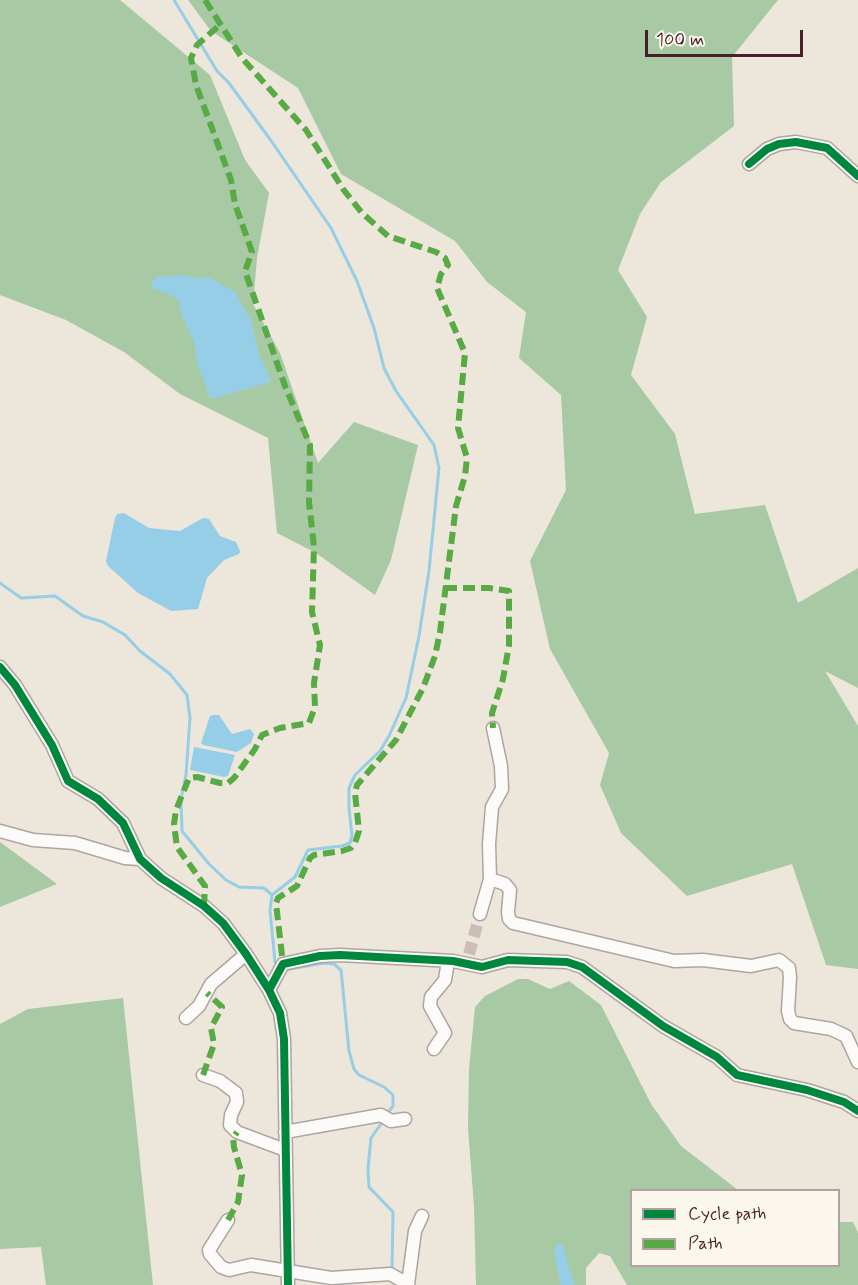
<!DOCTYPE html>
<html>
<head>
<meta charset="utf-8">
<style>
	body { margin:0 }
	#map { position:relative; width:858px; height:1285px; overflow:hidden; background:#ede6da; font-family:Mynerve,sans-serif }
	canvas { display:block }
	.legend { position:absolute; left:630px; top:1189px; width:210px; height:78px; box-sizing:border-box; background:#fbf7ec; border:2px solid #b4a19f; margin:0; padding:8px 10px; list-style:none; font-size:18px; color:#4a1f2b }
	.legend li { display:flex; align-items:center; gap:12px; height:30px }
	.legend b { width:30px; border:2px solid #b4a19f }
	.scale { position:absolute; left:645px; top:30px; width:158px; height:27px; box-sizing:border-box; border:3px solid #4a1f2b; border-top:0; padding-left:8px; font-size:18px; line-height:21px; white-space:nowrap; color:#4a1f2b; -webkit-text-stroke:4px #fbf7ec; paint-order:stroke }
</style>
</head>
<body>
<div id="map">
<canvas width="858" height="1285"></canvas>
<ul class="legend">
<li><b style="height:8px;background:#00873e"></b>Cycle path</li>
<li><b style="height:8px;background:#57aa44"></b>Path</li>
</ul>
<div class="scale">100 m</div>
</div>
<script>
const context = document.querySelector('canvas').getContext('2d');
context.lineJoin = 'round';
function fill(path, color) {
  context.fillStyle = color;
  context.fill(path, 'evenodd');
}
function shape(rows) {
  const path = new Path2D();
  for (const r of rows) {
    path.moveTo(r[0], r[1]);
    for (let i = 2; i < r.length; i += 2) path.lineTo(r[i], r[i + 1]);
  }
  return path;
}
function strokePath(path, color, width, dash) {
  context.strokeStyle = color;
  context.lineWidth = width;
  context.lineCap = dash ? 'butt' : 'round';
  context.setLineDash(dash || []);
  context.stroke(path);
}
fill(shape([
	[0,0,120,0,210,75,245,160,269,193,257,258,253,304,280,353,318,463,354,422,418,445,391,560,375,595,316,553,277,533,268,438,180,394,124,352,66,320,0,295],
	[188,0,778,0,732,57,734,126,661,182,640,214,618,270,647,317,631,375,675,434,695,514,765,505,798,603,858,568,858,688,825,671,858,726,858,969,826,965,792,864,687,896,621,833,600,785,609,753,550,649,530,561,566,490,561,395,519,358,526,312,487,282,455,241,341,174,298,88,211,31],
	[0,842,57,884,0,907],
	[518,979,528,979,550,989,569,981,601,1005,651,1104,681,1146,738,1190,632,1190,632,1266,838,1266,839,1222,853,1222,858,1233,858,1285,627,1285,610,1256,599,1253,586,1268,586,1285,476,1285,474,1206,468,1128,469,1069,475,1007,485,996],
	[123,998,153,1285,46,1285,41,1247,0,1249,0,1024,28,1009]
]), '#a7c9a4');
fill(shape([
	[181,275,199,278,208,277,234,291,251,320,258,352,271,380,270,382,215,398,210,398,196,360,195,345,180,311,180,303,175,297,152,288,152,281,156,277],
	[124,513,149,528,180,531,203,518,209,519,220,536,236,542,240,551,239,554,224,560,207,578,198,609,171,611,138,593,108,566,106,561,115,518,117,514],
	[213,715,219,715,232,734,250,729,254,734,251,743,237,752,203,745,201,743,210,716],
	[194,747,235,755,228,776,224,777,190,770],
	[557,1243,563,1245,569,1269,575,1285,561,1285,554,1253]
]), '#96cee7');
strokePath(shape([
	[174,0,217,71,229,83,272,142,331,228,357,281,374,328,384,368,396,391,434,445,439,468,429,571,419,636,406,698,389,736,380,751,355,775,349,788,349,808,352,836,350,843,342,846,308,850,295,877,272,895,270,910,275,962,279,967],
	[0,583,21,598,55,596,83,616,103,622,125,635,140,651,170,674,187,695,190,718,186,775,181,799,182,831,209,864,226,880,239,887,264,888,272,895],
	[284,970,324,963,334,964,341,970,349,1051,354,1069,359,1075,384,1087,393,1095,393,1106,386,1115],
	[383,1121,371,1138,368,1169,369,1187,393,1212,392,1271]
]), '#96cee7', 3);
strokePath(shape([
	[469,954,480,914]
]), '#ccbeb7', 12, [12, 6]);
const minor = shape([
	[749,164,767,149,779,144,796,142,827,148,858,176],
	[0,667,15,685,52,745,68,781,98,799,123,823,140,859,161,878,204,906,223,923,246,954,269,990,280,1013,284,1039,288,1285],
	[0,831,33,840,75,843,125,858,140,859],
	[490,879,505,884,510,890,508,912,509,919,513,923,674,961,703,960,751,966,779,960,789,968,790,978,788,1011,790,1019,794,1023,831,1029,846,1036,858,1062],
	[480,914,490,879,489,844,492,807,502,789,501,766,493,728],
	[269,990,283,964,320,956,340,955,453,961,482,967,508,960,567,962,582,967,663,1026,717,1057,737,1075,807,1090,844,1102,858,1111],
	[186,1018,199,1006,211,984,246,954],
	[434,1049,445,1033,430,1006,431,997,445,980,448,961],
	[203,1075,220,1081,236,1093,237,1102,231,1115,230,1125,237,1132,285,1150],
	[285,1132,381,1115,391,1121,405,1119],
	[228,1220,209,1250,210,1254,221,1267,229,1270,251,1265,331,1278,390,1274,408,1284,415,1231,422,1216]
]);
strokePath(minor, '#aea5a0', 15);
strokePath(minor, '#fcfbf9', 12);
strokePath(shape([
	[205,0,242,58,306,130,343,189,362,213,388,236,436,252,445,258,448,265,441,274,437,288,465,353,458,428,467,458,465,476,456,506,440,632,435,656,423,688,396,740,357,785,355,793,359,831,355,843,351,848,342,851,314,855,310,858,297,886,278,898,276,903,283,964],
	[445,588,489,588,509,591,509,645,503,679,492,713,493,728],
	[204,906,205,886,177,847,174,824,176,810,189,778,197,777,220,783,228,783,234,778,255,749,262,735,280,728,309,723,315,707,314,683,320,645,312,612,314,547,309,502,310,445,285,386,245,271,252,252,235,204,231,180,196,85,191,58,197,45,221,24],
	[203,1075,214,1044,211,1028,222,1007,207,993],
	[228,1220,238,1202,242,1175,234,1147,233,1138,237,1132]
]), '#57aa44', 6, [12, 6]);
strokePath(shape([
	[749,164,767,149,779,144,796,142,827,148,858,176],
	[0,667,15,685,52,745,68,781,98,799,123,823,140,859,161,878,204,906,223,923,246,954,269,990,280,1013,284,1039,288,1285],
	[269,990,283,964,320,956,340,955,453,961,482,967,508,960,567,962,582,967,663,1026,717,1057,737,1075,807,1090,844,1102,858,1111]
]), '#00873e', 8);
</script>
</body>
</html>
